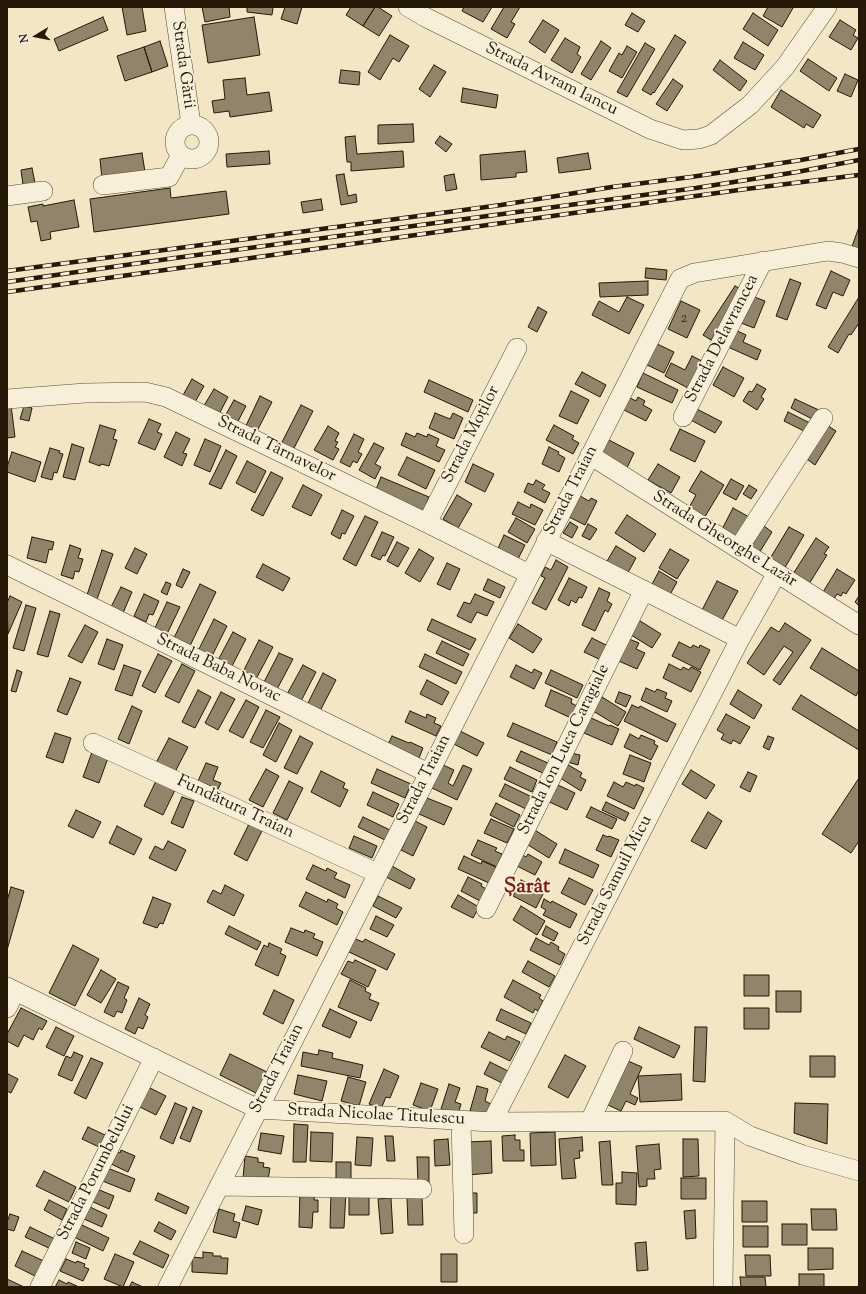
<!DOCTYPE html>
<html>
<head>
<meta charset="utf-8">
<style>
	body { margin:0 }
	#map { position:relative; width:866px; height:1294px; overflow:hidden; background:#f2e6c4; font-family:"Sorts Mill Goudy",serif }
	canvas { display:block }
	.frame { position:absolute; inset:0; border:8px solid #261908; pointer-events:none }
	.north { position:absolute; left:16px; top:16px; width:40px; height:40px; -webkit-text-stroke:3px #f7efd9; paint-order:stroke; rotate:260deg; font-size:11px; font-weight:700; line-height:16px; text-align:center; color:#261908 }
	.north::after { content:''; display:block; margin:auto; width:14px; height:18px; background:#261908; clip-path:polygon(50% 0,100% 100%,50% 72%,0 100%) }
</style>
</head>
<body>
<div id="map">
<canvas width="866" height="1294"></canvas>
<div class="frame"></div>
<div class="north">N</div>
</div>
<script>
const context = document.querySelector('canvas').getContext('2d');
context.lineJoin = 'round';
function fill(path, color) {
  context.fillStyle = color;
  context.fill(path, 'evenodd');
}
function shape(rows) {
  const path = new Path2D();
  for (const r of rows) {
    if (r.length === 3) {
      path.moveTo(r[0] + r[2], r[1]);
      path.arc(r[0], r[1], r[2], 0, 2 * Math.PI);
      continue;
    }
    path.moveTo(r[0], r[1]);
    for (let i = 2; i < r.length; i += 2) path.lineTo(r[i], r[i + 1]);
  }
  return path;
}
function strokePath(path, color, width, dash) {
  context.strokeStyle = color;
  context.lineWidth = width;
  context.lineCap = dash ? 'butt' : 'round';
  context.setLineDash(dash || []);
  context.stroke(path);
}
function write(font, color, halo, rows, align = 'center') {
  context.font = font + ' "Sorts Mill Goudy",serif';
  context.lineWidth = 3.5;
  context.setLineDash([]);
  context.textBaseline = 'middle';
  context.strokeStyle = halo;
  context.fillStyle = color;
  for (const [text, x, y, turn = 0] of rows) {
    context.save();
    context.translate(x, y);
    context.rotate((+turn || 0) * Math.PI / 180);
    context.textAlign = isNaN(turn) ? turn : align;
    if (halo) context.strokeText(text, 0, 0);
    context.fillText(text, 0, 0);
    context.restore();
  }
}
const building = shape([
	[122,7,142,7,146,31,127,35,122,7],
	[202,7,229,7,230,17,205,22,202,7],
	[247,7,273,7,272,15,247,12,247,7],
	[285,7,302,7,297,24,281,19,285,7],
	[351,7,375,7,363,26,346,15,351,7],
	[375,7,378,7,392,16,379,36,363,26,375,7],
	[464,7,492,7,483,22,462,11,464,7],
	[504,7,520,7,511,22,515,24,507,38,491,29,504,7],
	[768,7,790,7,793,8,782,27,763,16,768,7],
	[632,13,645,21,638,32,625,25,632,13],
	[753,13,778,30,768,46,743,29,753,13],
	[103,17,108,30,59,51,54,39,103,17],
	[254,17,260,55,208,63,202,25,254,17],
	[543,20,559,30,545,53,529,42,543,20],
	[840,20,856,30,853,35,858,38,851,50,829,37,840,20],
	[390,35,409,46,399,62,393,58,380,80,368,72,390,35],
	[675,35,686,42,654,93,653,92,651,95,642,90,675,35],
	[565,38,580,47,577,54,581,57,572,73,551,60,565,38],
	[160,41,168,66,152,72,144,47,160,41],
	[601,41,611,48,591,80,581,74,601,41],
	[743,42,764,55,755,70,734,58,743,42],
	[645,43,655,49,627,97,617,92,645,43],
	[627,46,637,52,622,78,609,71,619,53,622,55,627,46],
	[144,47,152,72,125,81,117,56,144,47],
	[808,59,837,78,829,91,800,71,808,59],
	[720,60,747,81,740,91,713,70,720,60],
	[434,65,446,72,430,97,419,89,434,65],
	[341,70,360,72,359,85,339,83,341,70],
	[845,74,858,80,851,97,837,91,845,74],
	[245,78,247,95,269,92,272,111,230,117,229,111,214,113,212,101,225,99,223,80,245,78],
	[673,79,683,86,667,111,656,104,673,79],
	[463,88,498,95,496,108,461,102,463,88],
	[781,90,821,115,813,128,806,124,804,128,771,107,781,90],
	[413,124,414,142,378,144,378,125,413,124],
	[355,136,357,154,403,151,404,167,351,171,351,162,347,162,345,137,355,136],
	[440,136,452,144,446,152,435,143,440,136],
	[269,151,270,164,227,167,226,154,269,151],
	[525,151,527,172,516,173,516,177,481,180,480,155,525,151],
	[142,153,145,172,102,179,100,159,142,153],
	[588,153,591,169,559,173,557,158,588,153],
	[32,168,35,183,23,185,21,170,32,168],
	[344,174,348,196,356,194,357,202,341,205,336,175,344,174],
	[454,174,457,189,446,191,444,176,454,174],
	[170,188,171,198,226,191,229,214,94,232,90,199,170,188],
	[321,199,323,210,303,213,301,202,321,199],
	[74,200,79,227,50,232,51,239,41,241,37,221,31,222,28,207,43,204,43,206,74,200],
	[859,227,859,255,850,252,859,227],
	[646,268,667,270,666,280,645,278,646,268],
	[831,271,850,280,843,296,833,292,826,309,816,305,831,271],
	[790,279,801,283,787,320,776,316,790,279],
	[648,281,648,295,600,297,599,283,648,281],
	[735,286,744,291,711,340,703,335,735,286],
	[752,296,765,301,754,328,741,323,752,296],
	[627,297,644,305,629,334,592,315,599,301,619,312,627,297],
	[859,297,859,323,851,335,849,334,838,353,828,347,859,297],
	[681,301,700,310,687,338,668,329,681,301],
	[538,307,547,312,537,332,528,327,538,307],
	[735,330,746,335,743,342,761,350,757,360,728,347,735,330],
	[655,343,674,352,664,373,645,364,655,343],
	[692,356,702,361,688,388,665,376,671,363,685,370,692,356],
	[723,367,744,378,734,397,713,385,723,367],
	[582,372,606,385,600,397,575,384,582,372],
	[643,373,678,390,672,403,637,387,643,373],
	[192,379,204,386,194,404,182,397,192,379],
	[429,380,473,400,468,412,424,392,429,380],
	[757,384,766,389,761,397,764,399,757,410,743,401,749,391,752,392,757,384],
	[214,389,228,397,217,418,202,409,214,389],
	[571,391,589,400,577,424,559,416,571,391],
	[260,396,272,402,255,435,244,430,260,396],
	[628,397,636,401,638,397,645,401,643,405,652,410,646,421,622,409,628,397],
	[795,399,821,411,816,421,791,408,795,399],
	[234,400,246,406,236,425,224,418,234,400],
	[7,405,11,405,15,437,7,438,7,405],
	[301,405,313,411,291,454,279,448,301,405],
	[24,406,32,408,29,421,20,419,24,406],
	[693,407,722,422,715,433,687,418,693,407],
	[788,412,814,425,810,434,784,421,788,412],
	[435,413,450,419,453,413,463,418,454,439,429,428,435,413],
	[149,419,161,424,157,432,162,434,155,450,138,443,149,419],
	[825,424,836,431,815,465,804,457,825,424],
	[100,425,116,430,113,439,117,440,109,466,101,464,100,466,89,462,100,425],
	[554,425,574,436,572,439,579,443,573,454,546,440,554,425],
	[328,426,339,433,335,441,338,442,335,447,339,449,333,460,314,450,328,426],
	[680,429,705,441,695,462,670,450,680,429],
	[176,432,190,439,183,453,187,454,182,466,164,457,176,432],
	[406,433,415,437,417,433,427,437,428,434,439,439,436,446,445,450,439,462,401,445,406,433],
	[354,434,364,439,358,452,362,454,357,463,353,461,350,467,340,462,354,434],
	[205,439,221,446,210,472,194,465,205,439],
	[607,439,634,453,625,472,595,456,607,439],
	[374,443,384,448,375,464,381,467,375,479,359,470,374,443],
	[72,444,84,448,75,480,63,477,72,444],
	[549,447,559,452,558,454,565,458,559,472,542,464,549,447],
	[50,448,60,451,59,453,63,454,57,473,54,472,52,480,41,477,50,448],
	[226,450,237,456,221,489,209,484,226,450],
	[12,452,41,462,35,482,7,472,7,467,12,452],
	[407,457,435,470,426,489,398,475,407,457],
	[247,461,266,471,255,493,236,483,247,461],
	[473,464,494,474,485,492,465,482,473,464],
	[658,464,680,477,671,493,648,480,658,464],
	[701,471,724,485,703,520,687,511,696,495,689,491,701,471],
	[271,472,283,478,263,516,251,510,271,472],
	[381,477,429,497,423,512,375,492,381,477],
	[731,479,744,486,736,500,723,493,731,479],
	[536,480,545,485,542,489,550,493,545,503,524,492,528,483,533,485,536,480],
	[303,485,322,495,311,516,292,507,303,485],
	[749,485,757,490,751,499,743,494,749,485],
	[457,495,472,504,458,528,443,519,457,495],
	[580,496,589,501,591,498,597,501,585,525,569,517,580,496],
	[518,502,530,508,531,504,543,510,535,525,512,514,518,502],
	[733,508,749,517,737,540,721,531,733,508],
	[342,510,354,516,345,534,342,533,340,539,331,534,342,510],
	[627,515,656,534,644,552,615,533,627,515],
	[365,516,378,522,356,566,343,559,365,516],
	[516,518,535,529,527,543,508,532,516,518],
	[570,522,578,527,572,538,563,533,570,522],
	[588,524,597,529,590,540,582,536,588,524],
	[764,526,772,532,756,558,747,553,764,526],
	[789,527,804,535,783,571,768,562,789,527],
	[382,532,394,537,385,556,383,555,380,560,371,556,382,532],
	[504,535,525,545,516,563,496,553,504,535],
	[32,537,54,542,52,550,49,549,46,563,27,558,32,537],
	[816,538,829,547,824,554,827,555,809,584,793,574,816,538],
	[397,542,409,548,398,567,387,561,397,542],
	[70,545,81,549,78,558,83,559,79,572,75,571,73,579,61,575,70,545],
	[616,546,636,558,625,578,604,566,616,546],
	[135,548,147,554,137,574,125,568,135,548],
	[419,549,434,558,420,582,405,573,419,549],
	[670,549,689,560,677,579,659,568,670,549],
	[102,550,113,554,96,602,86,598,102,550],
	[556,560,568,567,546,610,532,603,545,578,541,576,545,567,551,570,556,560],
	[447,563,460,569,450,590,437,584,447,563],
	[263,564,290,578,283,591,256,577,263,564],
	[183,569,190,572,182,588,176,585,183,569],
	[837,569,855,580,846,594,843,592,841,596,837,594,831,604,820,597,837,569],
	[659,571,677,582,667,600,649,590,659,571],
	[569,578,587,587,582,598,579,597,576,603,571,600,569,606,558,600,569,578],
	[488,579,505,587,500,598,483,590,488,579],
	[717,581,738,591,720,624,700,614,717,581],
	[166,582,171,584,167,595,161,592,166,582],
	[200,584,216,592,188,650,172,642,200,584],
	[121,587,132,592,123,613,111,607,121,587],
	[599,588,610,593,607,601,612,604,608,612,605,610,595,631,582,625,599,588],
	[144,594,159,601,153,615,149,614,146,622,134,616,144,594],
	[475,594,494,602,487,616,477,612,471,623,457,616,464,602,470,604,475,594],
	[10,596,22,602,8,634,7,603,10,596],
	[859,596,859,606,855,602,859,596],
	[167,602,180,607,166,636,154,630,167,602],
	[26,605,36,608,24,651,13,648,26,605],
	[50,611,60,614,48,657,37,654,50,611],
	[214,619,227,626,211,658,198,651,214,619],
	[432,619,476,639,470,650,427,630,432,619],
	[637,619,661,634,652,648,628,633,637,619],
	[785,623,811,640,780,685,773,680,793,652,784,646,764,675,747,663,771,627,779,632,785,623],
	[518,624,542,639,533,653,509,638,518,624],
	[85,625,98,632,82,663,68,656,85,625],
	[233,632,246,639,230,670,216,664,233,632],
	[624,637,639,643,636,649,645,653,637,669,614,659,624,637],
	[592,638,610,647,603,661,584,652,592,638],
	[107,639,123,645,114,670,98,664,107,639],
	[259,640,273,647,256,679,243,672,259,640],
	[442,641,469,654,463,666,436,653,442,641],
	[679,642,691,648,693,645,699,648,700,645,710,650,700,670,672,656,679,642],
	[822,648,859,671,859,690,856,696,810,668,822,648],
	[279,653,293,659,276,691,263,684,279,653],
	[158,654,172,661,155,693,142,686,158,654],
	[425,654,462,672,456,684,419,667,425,654],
	[182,664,195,671,179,703,165,696,182,664],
	[669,664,681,670,683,667,689,670,691,667,701,672,691,692,663,678,669,664],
	[124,665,141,671,132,696,115,690,124,665],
	[303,665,316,672,300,703,286,696,303,665],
	[516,665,532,673,534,669,542,673,534,689,510,677,516,665],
	[17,670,22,672,16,692,11,691,17,670],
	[551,670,583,685,577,698,545,683,551,670],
	[323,673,336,680,320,711,307,705,323,673],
	[70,678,81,682,67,715,57,711,70,678],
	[427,680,449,692,442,705,420,694,427,680],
	[646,688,655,692,657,689,667,693,665,698,672,701,667,712,641,700,646,688],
	[198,690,211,697,195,728,182,722,198,690],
	[551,690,572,699,571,703,577,706,571,718,545,706,551,690],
	[738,690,762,705,754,719,730,704,738,690],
	[221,692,235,699,218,730,205,723,221,692],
	[619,692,631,696,626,707,615,702,619,692],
	[801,695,859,731,859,750,792,709,801,695],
	[602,697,626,712,618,726,593,711,602,697],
	[246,700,259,707,243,738,229,731,246,700],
	[632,705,639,708,640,706,676,724,667,742,624,721,632,705],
	[132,706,142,711,129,744,118,739,132,706],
	[266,710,280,717,263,748,250,742,266,710],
	[410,711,426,718,427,714,436,718,434,723,441,726,436,736,405,722,410,711],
	[726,714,750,727,740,744,733,740,731,744,721,739,724,734,717,730,726,714],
	[591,718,609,726,610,725,619,729,612,745,584,733,591,718],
	[279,723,292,730,276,762,263,755,279,723],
	[513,723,557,742,552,755,507,736,513,723],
	[460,731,484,743,477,756,454,744,460,731],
	[55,733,71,738,63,763,46,757,55,733],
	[630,734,639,739,641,735,655,741,654,744,658,746,651,760,624,747,630,734],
	[300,736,313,743,297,774,284,768,300,736],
	[392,736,409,743,410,742,423,748,417,763,386,749,392,736],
	[768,736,774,738,769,750,763,747,768,736],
	[169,738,188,747,175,772,156,763,169,738],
	[521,751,550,764,545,774,516,761,521,751],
	[92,752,108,758,99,783,83,777,92,752],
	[567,752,580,755,578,765,564,761,567,752],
	[630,755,651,763,644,782,623,774,630,755],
	[206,763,218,767,213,780,221,783,218,789,198,781,206,763],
	[565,763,582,773,580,777,586,780,581,791,557,776,565,763],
	[443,765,454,770,448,783,453,786,463,765,472,769,457,800,432,788,443,765],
	[510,767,537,780,532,792,504,779,510,767],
	[266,769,279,776,263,807,249,800,266,769],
	[377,769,411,784,405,798,371,783,377,769],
	[691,770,715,785,706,799,682,784,691,770],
	[321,771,345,783,343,788,348,790,340,807,311,792,321,771],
	[748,772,757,776,750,792,740,787,748,772],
	[859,778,859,841,851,853,822,834,859,778],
	[156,781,175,790,163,815,144,806,156,781],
	[289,781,303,788,287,820,273,813,289,781],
	[614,782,623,787,626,782,635,786,636,784,644,788,634,809,607,796,614,782],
	[505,784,532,797,526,809,499,796,505,784],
	[558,785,575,793,567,810,545,800,558,785],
	[373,792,399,804,393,817,367,805,373,792],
	[182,797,194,801,183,828,171,823,182,797],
	[427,798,452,808,444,825,419,814,427,798],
	[606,802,629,813,625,821,602,810,606,802],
	[496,803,520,815,514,827,490,815,496,803],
	[591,807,617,819,612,829,586,817,591,807],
	[76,810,101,822,93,838,68,826,76,810],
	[708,812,722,821,706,849,691,841,708,812],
	[363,817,390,830,385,840,358,827,363,817],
	[491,819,514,829,507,843,484,833,491,819],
	[415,821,427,827,413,856,401,850,415,821],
	[250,822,263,829,247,861,234,854,250,822],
	[117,826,142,839,134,855,109,843,117,826],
	[533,829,557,844,549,858,525,843,533,829],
	[603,835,608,837,609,836,619,840,611,857,596,850,603,835],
	[354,836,377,846,372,858,349,848,354,836],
	[478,840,497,848,495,851,502,854,497,867,471,855,478,840],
	[168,841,186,850,176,871,149,858,155,846,163,850,168,841],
	[565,849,599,865,593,878,559,863,565,849],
	[519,853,526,857,528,854,542,862,535,875,513,864,519,853],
	[464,856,481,864,482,861,496,867,489,883,458,869,464,856],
	[313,865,326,871,327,868,337,873,334,878,350,885,345,898,306,879,313,865],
	[392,866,415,879,410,889,386,877,392,866],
	[468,877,482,884,481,886,488,890,482,902,461,891,468,877],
	[569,878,593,890,585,905,561,893,569,878],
	[521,880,544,892,536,908,513,896,521,880],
	[225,885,244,895,234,916,207,902,213,890,221,894,225,885],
	[11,887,24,891,7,950,7,901,11,887],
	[306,892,327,902,328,899,338,904,336,908,343,912,337,925,299,906,306,892],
	[458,895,479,907,473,918,451,907,458,895],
	[378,896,402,908,396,918,373,906,378,896],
	[153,897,171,904,163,924,160,923,157,928,143,923,153,897],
	[544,899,551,903,552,901,577,914,570,928,543,915,546,910,541,907,544,899],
	[521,906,545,921,537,935,513,920,521,906],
	[376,916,394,925,387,937,370,929,376,916],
	[229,926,261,942,257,950,225,934,229,926],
	[546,926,558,933,554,941,542,935,546,926],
	[291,928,304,933,305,930,315,934,313,938,323,942,317,956,285,942,291,928],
	[353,938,363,942,365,939,395,954,387,970,347,951,353,938],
	[536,938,549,945,551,942,559,947,558,950,565,954,560,965,530,950,536,938],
	[269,943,282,949,280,953,286,956,278,976,255,965,264,945,268,947,269,943],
	[73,945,99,959,75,1006,49,993,73,945],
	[355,960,376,970,368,987,341,974,348,961,353,963,355,960],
	[528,961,555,976,549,987,522,972,528,961],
	[101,970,116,979,101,1003,87,995,101,970],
	[744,975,769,975,769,996,744,996,744,975],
	[350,980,366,988,365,991,371,994,369,999,379,1003,371,1021,338,1007,350,980],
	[513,980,541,995,539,998,543,1001,538,1011,535,1009,533,1013,504,997,513,980],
	[118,982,129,987,124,998,127,1000,122,1013,117,1011,114,1017,104,1012,118,982],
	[274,990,294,1000,283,1024,263,1014,274,990],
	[776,991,801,991,801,1012,776,1012,776,991],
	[139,998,150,1004,145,1015,148,1017,143,1029,138,1027,135,1034,125,1029,139,998],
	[21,1008,47,1021,42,1030,39,1028,33,1040,24,1035,18,1047,7,1041,7,1034,21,1008],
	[744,1008,769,1008,769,1029,744,1029,744,1008],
	[330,1009,357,1022,350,1038,322,1026,330,1009],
	[501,1009,531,1023,526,1034,496,1020,501,1009],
	[56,1027,74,1036,64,1056,46,1047,56,1027],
	[639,1027,680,1046,674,1058,634,1039,639,1027],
	[695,1027,707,1027,705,1082,693,1081,695,1027],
	[489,1032,505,1040,507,1036,520,1042,510,1061,481,1047,489,1032],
	[319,1050,333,1053,332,1058,363,1065,360,1078,301,1066,303,1052,318,1055,319,1050],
	[74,1052,83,1056,72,1081,58,1075,66,1056,71,1058,74,1052],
	[230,1054,267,1072,256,1093,220,1075,230,1054],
	[565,1055,586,1066,568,1098,548,1087,565,1055],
	[810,1056,835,1056,835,1077,810,1077,810,1056],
	[91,1058,103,1063,86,1099,74,1093,91,1058],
	[628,1061,642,1067,630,1094,638,1098,635,1105,626,1101,621,1111,608,1105,628,1061],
	[490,1062,508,1071,502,1083,484,1074,490,1062],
	[384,1069,399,1076,390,1098,386,1097,381,1109,369,1104,384,1069],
	[8,1074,18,1079,11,1093,7,1091,7,1077,8,1074],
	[681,1074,682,1100,640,1102,638,1076,681,1074],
	[298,1075,327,1081,322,1101,294,1094,298,1075],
	[348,1077,366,1082,359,1106,341,1101,348,1077],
	[421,1083,438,1089,430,1111,413,1105,421,1083],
	[449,1084,460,1088,455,1102,461,1104,458,1114,441,1109,449,1084],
	[477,1086,488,1089,485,1101,491,1104,487,1116,470,1111,477,1086],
	[148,1087,166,1096,156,1115,138,1106,148,1087],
	[175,1103,187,1108,173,1144,160,1138,175,1103],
	[795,1103,828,1104,827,1144,794,1133,795,1103],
	[193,1107,202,1111,190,1142,180,1138,193,1107],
	[294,1124,308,1125,306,1162,293,1162,294,1124],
	[88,1127,105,1135,99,1147,82,1139,88,1127],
	[311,1132,333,1133,332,1162,310,1161,311,1132],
	[555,1132,556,1165,531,1166,530,1133,555,1132],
	[261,1133,284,1136,281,1154,258,1150,261,1133],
	[515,1135,515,1140,520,1140,520,1150,524,1150,524,1161,503,1161,502,1136,515,1135],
	[385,1136,393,1136,395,1161,387,1161,385,1136],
	[357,1137,373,1138,371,1166,355,1165,357,1137],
	[582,1137,583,1151,579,1151,580,1158,574,1159,576,1178,562,1179,559,1139,582,1137],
	[448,1139,450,1165,435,1166,434,1140,448,1139],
	[683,1139,698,1139,699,1176,683,1177,683,1139],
	[491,1141,492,1173,467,1175,466,1142,491,1141],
	[610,1141,613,1185,602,1185,599,1142,610,1141],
	[659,1144,661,1169,654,1170,655,1179,647,1179,647,1186,639,1187,636,1146,659,1144],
	[113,1149,120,1153,121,1150,135,1156,128,1172,107,1162,113,1149],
	[245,1156,258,1158,258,1162,264,1163,263,1167,270,1168,268,1180,243,1178,245,1156],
	[417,1157,429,1157,429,1184,418,1184,417,1157],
	[336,1162,351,1162,351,1185,336,1185,336,1162],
	[105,1167,135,1179,130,1192,100,1180,105,1167],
	[44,1171,76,1187,69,1202,36,1186,44,1171],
	[622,1172,637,1173,636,1205,616,1204,616,1183,622,1183,622,1172],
	[681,1178,706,1178,706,1199,681,1199,681,1178],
	[97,1189,114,1196,109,1209,91,1201,97,1189],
	[300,1190,315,1191,314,1200,318,1200,318,1212,313,1212,312,1228,299,1227,300,1190],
	[331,1192,346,1192,344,1228,330,1228,331,1192],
	[158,1193,189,1207,186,1214,155,1200,158,1193],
	[468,1193,477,1193,477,1213,468,1213,468,1193],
	[349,1197,369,1197,369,1215,349,1215,349,1197],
	[391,1198,393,1233,381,1234,378,1199,391,1198],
	[407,1198,422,1198,423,1225,408,1225,407,1198],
	[49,1200,67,1209,62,1220,44,1210,49,1200],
	[742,1201,767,1201,767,1222,742,1222,742,1201],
	[246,1206,262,1210,258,1225,242,1220,246,1206],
	[90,1207,107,1215,102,1227,84,1219,90,1207],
	[219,1209,235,1214,233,1221,240,1223,236,1238,213,1232,219,1209],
	[811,1209,836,1209,837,1230,812,1230,811,1209],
	[695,1210,696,1238,686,1239,684,1211,695,1210],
	[10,1214,19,1217,14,1231,7,1229,7,1222,10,1214],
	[159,1222,176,1231,171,1240,154,1231,159,1222],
	[80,1224,109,1238,103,1251,74,1237,80,1224],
	[782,1224,807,1224,807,1245,782,1245,782,1224],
	[743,1226,768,1226,768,1247,743,1247,743,1226],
	[30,1227,55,1239,51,1249,25,1237,30,1227],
	[140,1241,169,1255,163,1268,133,1254,140,1241],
	[76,1242,90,1248,86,1259,72,1253,76,1242],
	[646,1242,648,1270,637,1271,635,1243,646,1242],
	[808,1248,833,1248,833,1269,808,1270,808,1248],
	[22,1251,46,1262,39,1278,15,1266,22,1251],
	[203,1252,213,1253,213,1256,221,1256,221,1258,228,1258,227,1274,192,1272,192,1257,203,1258,203,1252],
	[115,1254,134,1262,123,1287,104,1279,115,1254],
	[441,1254,457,1254,457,1282,441,1282,441,1254],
	[745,1255,770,1255,771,1276,746,1276,745,1255],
	[66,1259,76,1263,77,1261,85,1264,84,1267,89,1269,83,1281,60,1271,66,1259],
	[799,1274,824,1274,824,1287,799,1287,799,1274],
	[740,1277,765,1277,766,1287,741,1287,740,1277],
	[7,1279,24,1287,7,1287,7,1279],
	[59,1280,67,1284,68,1282,77,1286,55,1287,59,1280],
	[132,1282,143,1287,129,1287,132,1282]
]);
fill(building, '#90846a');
strokePath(building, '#261908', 1);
const minor = shape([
	[174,7,191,124],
	[408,7,425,17,650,129,683,140,699,139,711,135,750,105,785,67,827,7],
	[192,142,17],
	[103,185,169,177,181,155],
	[7,196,43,191],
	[7,399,85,393,145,392,166,397,427,523,529,574],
	[683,417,763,261],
	[590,455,859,625],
	[427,523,517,348],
	[546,541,740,639],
	[738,549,823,418],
	[7,565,428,773],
	[93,743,377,873],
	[486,909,644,590],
	[7,987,258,1109,492,1122,725,1121,750,1136,803,1155,859,1171],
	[7,1008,15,992],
	[461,1121,464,1234],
	[590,1121,623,1051],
	[492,1122,740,639,777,573],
	[219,1186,422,1189],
	[40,1287,154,1058],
	[168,1287,680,279,694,273,828,251,842,253,859,258],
	[723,1287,725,1121]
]);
strokePath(minor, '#594c37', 20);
strokePath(minor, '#f7efd9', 19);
const rail = shape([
	[7,271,501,205,612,187,691,177,801,160,859,149],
	[7,282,175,258,696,188,797,172,859,160],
	[7,292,746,189,859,175]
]);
strokePath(rail, '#261908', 4.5);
strokePath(rail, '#f7efd9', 3, [9]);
write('15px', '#403420', null, [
	["2",684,319]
]);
write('17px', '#261908', '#f7efd9', [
	["Strada Gării",182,65,82],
	["Strada Avram Iancu",551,80,26],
	["Strada Delavrancea",723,339,-63],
	["Strada Moților",472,435,-63],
	["Strada Târnavelor",276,450,26],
	["Strada Traian",572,491,-63],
	["Strada Gheorghe Lazăr",724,540,32],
	["Strada Baba Novac",218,669,26],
	["Strada Ion Luca Caragiale",565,750,-64],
	["Strada Traian",425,780,-63],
	["Fundătura Traian",235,808,25],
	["Strada Samuil Micu",616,881,-63],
	["Strada Traian",278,1069,-63],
	["Strada Nicolae Titulescu",376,1116,3],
	["Strada Porumbelului",97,1173,-63]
]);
write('bold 21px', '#7a1f14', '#f7efd9', [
	["Șarât",527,888]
]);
</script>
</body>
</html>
